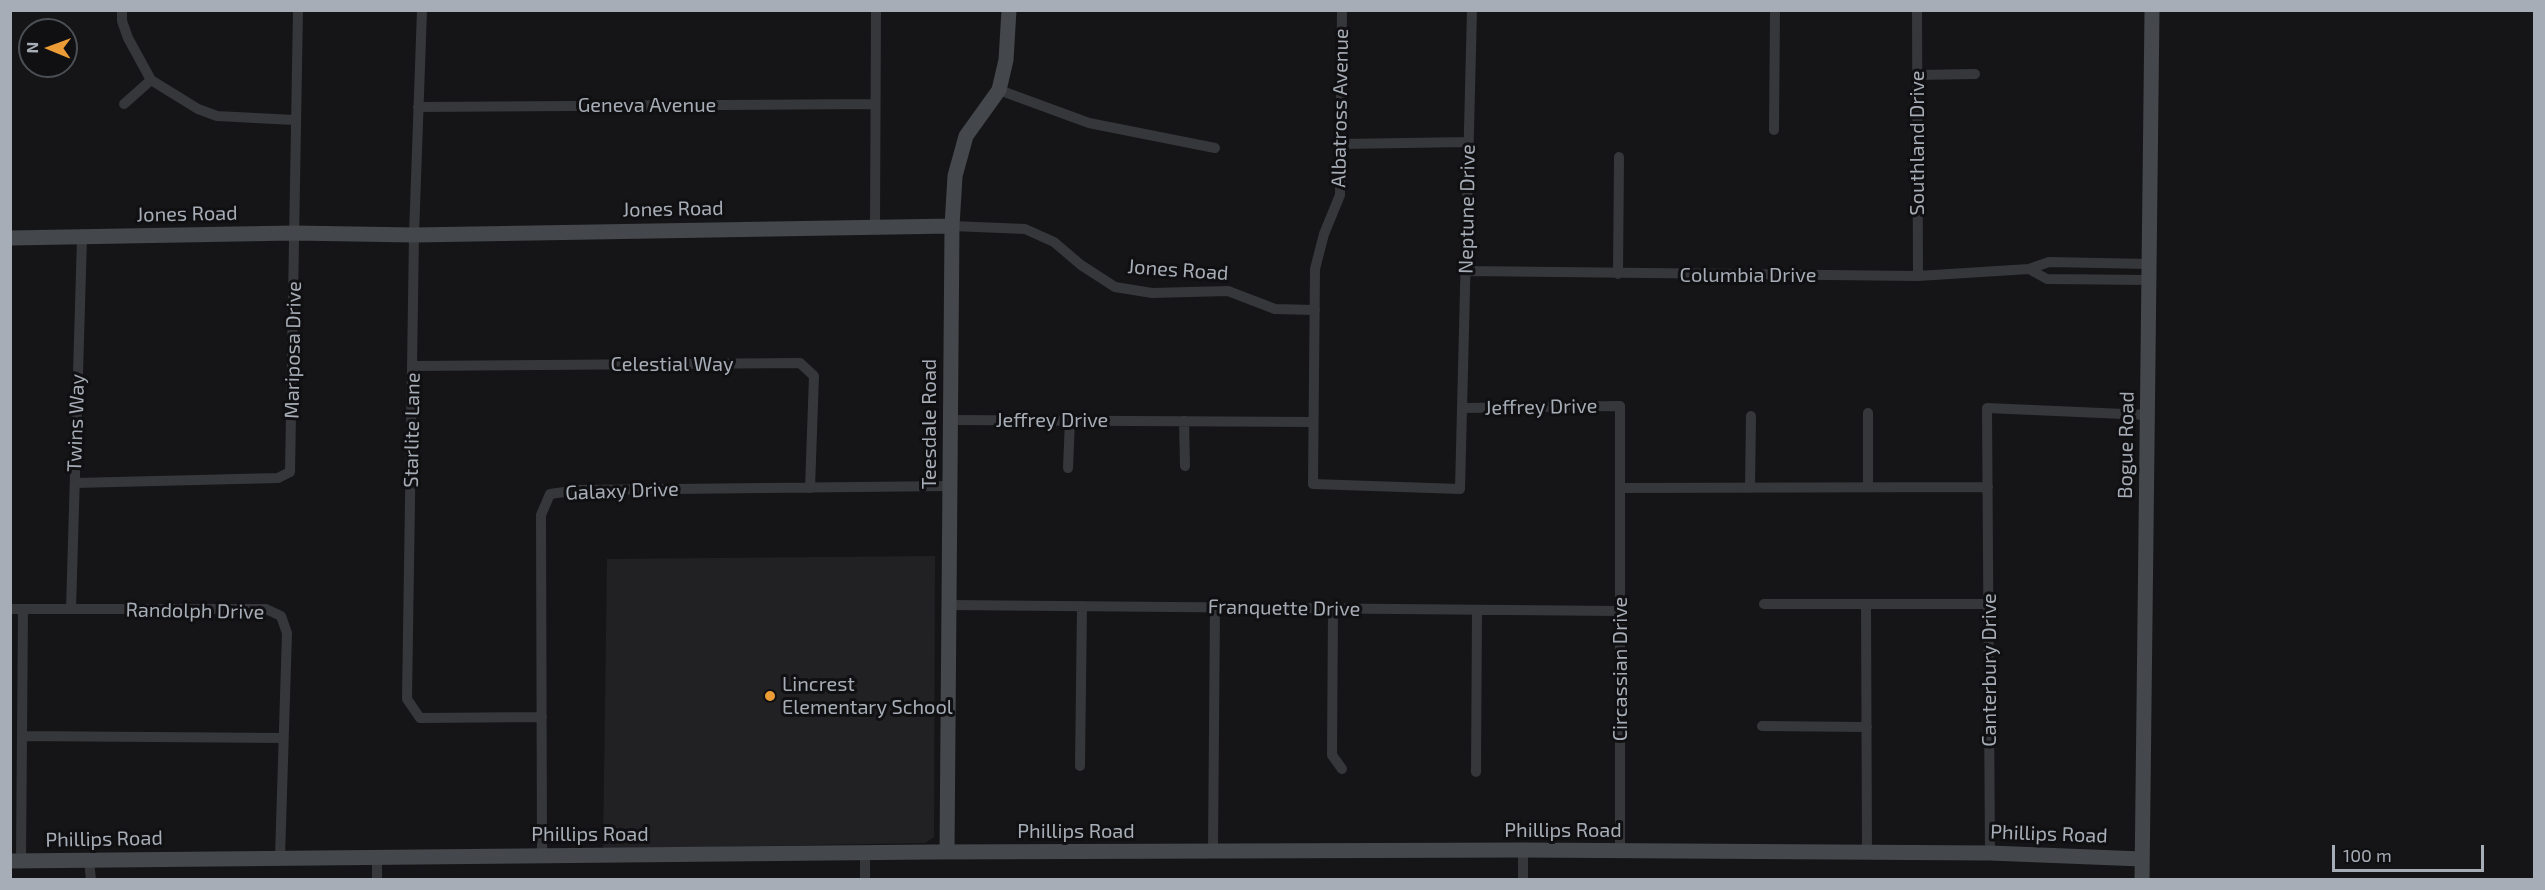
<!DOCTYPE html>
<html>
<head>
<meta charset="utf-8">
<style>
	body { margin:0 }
	#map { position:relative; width:2545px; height:890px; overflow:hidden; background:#151517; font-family:"Exo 2",sans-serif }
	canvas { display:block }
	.frame { position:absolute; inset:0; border:12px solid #a7adb6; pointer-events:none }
	.north { position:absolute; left:18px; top:18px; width:60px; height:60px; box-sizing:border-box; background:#101012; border:2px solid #4c4f54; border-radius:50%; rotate:271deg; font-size:16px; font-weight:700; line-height:24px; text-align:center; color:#a7adb6 }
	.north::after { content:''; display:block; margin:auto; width:21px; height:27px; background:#ec9c37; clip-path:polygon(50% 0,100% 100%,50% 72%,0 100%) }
	.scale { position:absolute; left:2332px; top:845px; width:152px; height:27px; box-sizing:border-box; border:3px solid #a7adb6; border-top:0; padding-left:8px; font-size:18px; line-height:21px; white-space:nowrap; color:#a7adb6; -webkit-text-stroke:4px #101012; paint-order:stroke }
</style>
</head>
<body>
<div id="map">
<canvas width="2545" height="890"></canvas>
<div class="frame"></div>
<div class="north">N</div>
<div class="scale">100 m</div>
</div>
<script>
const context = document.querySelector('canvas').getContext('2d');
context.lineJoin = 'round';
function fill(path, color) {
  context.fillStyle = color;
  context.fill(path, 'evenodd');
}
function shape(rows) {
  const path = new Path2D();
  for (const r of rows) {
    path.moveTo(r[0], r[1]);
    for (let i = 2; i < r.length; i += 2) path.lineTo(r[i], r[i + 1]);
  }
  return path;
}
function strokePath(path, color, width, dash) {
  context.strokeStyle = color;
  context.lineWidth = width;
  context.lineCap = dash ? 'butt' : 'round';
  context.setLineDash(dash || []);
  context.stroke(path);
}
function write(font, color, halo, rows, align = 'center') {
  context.font = font + ' "Exo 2",sans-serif';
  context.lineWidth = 6;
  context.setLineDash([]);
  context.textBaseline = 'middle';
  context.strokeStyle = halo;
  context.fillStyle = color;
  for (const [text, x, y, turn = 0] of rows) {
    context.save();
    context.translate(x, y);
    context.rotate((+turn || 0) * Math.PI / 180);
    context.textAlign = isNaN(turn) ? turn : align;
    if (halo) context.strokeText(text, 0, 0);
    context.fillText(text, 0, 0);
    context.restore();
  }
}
fill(shape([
	[935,556,934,837,925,843,603,849,607,559]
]), '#212124');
strokePath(shape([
	[122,10,122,21,128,38,151,80,198,109,217,116,294,120],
	[422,10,414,235,407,699,420,718,542,717],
	[1342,10,1340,195,1324,234,1315,269,1313,484,1460,489,1472,10],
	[1917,10,1918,276],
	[1917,75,1975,74],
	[999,90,1089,123,1215,148],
	[124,104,151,80],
	[418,107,875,104],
	[1774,130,1775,10],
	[1341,144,1469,142],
	[952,226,1025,229,1054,242,1081,265,1115,287,1152,293,1228,291,1275,309,1315,310],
	[875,227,876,10],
	[2029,269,2047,279,2149,280],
	[1466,271,1918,276,2029,269,2049,262,2149,264],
	[1618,274,1619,157],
	[413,366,800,363,814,376,810,488],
	[1463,408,1620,406,1620,851],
	[950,420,1313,422],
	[1184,421,1185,466],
	[1068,468,1070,420],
	[75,483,278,478,290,472,298,10],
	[1868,487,1868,413],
	[1620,488,1988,487],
	[1750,488,1751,416],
	[1764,604,1989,604],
	[1866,604,1867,852],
	[949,605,1619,611],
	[1333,608,1332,755,1342,769],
	[10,609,266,609,281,616,287,633,280,857],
	[71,609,82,238],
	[1762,726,1867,727],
	[22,736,283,738],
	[1080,766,1082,606],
	[1476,772,1477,610],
	[1523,850,1523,880],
	[1213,851,1215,607],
	[865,853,865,880],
	[1990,853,1987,408,2147,415],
	[542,855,541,515,550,494,579,490,950,486],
	[89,860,91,880],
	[21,861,23,609],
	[377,880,377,857]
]), '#36373b', 10);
strokePath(shape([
	[10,238,294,233,414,235,952,226],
	[947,852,952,226,955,176,966,136,999,90,1006,60,1009,10],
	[10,861,930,852,1523,850,1990,853,2142,859],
	[2142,880,2152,10]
]), '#44474b', 15);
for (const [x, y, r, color] of [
	[770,696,6,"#ec9c37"]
]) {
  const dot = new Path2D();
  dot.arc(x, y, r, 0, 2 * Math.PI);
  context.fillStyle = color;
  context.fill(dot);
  strokePath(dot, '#101012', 2);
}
write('20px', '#a7adb6', '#101012', [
	["Geneva Avenue",647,105],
	["Albatross Avenue",1340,108,-89],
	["Southland Drive",1917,143,-90],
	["Jones Road",673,209,-1],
	["Neptune Drive",1467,209,-89],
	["Jones Road",187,214,-1],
	["Jones Road",1178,270,4],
	["Columbia Drive",1748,275],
	["Mariposa Drive",293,350,-89],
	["Celestial Way",672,364],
	["Jeffrey Drive",1541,407,-1],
	["Jeffrey Drive",1052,420],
	["Twins Way",76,423,-88],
	["Teesdale Road",929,424,-90],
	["Starlite Lane",412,430,-89],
	["Bogue Road",2126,445,-89],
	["Galaxy Drive",622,491,-2],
	["Franquette Drive",1284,608,1],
	["Randolph Drive",195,611,1],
	["Circassian Drive",1620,669,-90],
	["Canterbury Drive",1989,670,-90],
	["Phillips Road",1563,830],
	["Phillips Road",1076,831],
	["Phillips Road",590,834],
	["Phillips Road",2049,834,2],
	["Phillips Road",104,839,-1]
]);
write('20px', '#a7adb6', '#101012', [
	["Lincrest",782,684],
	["Elementary School",782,707]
], 'left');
</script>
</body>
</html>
